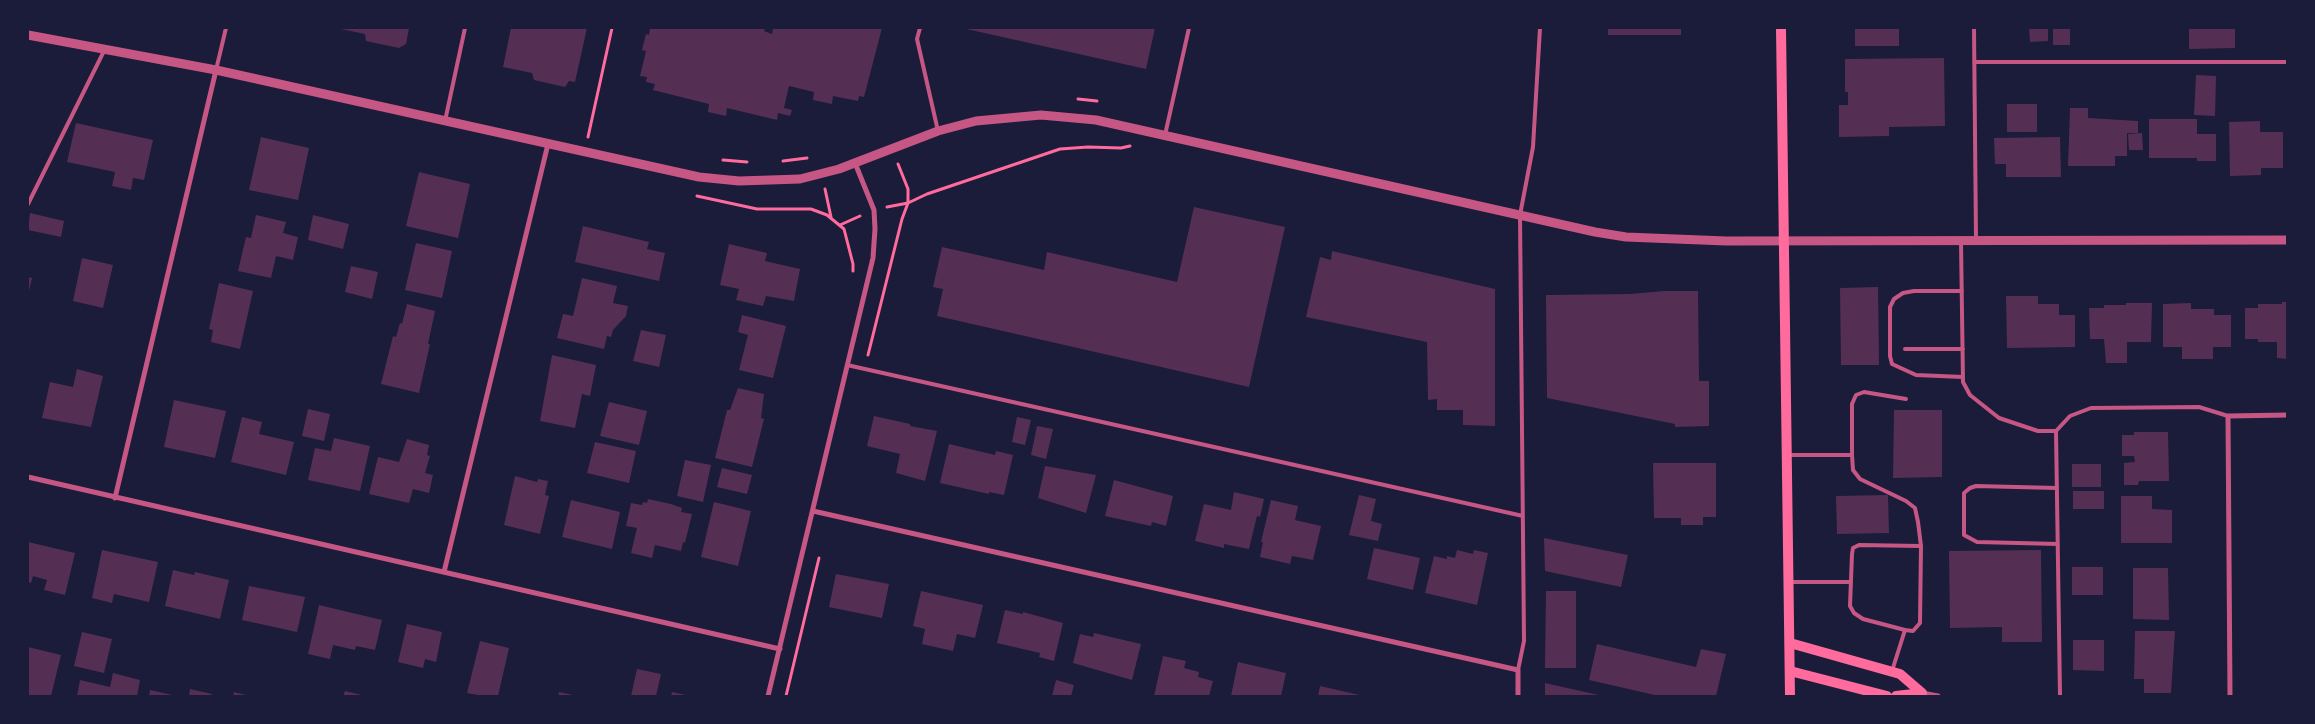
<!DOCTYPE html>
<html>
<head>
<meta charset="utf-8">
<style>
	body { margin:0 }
	#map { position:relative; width:2315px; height:724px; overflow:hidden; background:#1b1b3a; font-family:Cabin,sans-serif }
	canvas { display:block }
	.frame { position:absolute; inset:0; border:29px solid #1b1b3a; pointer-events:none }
</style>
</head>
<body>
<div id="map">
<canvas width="2315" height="724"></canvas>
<div class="frame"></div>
</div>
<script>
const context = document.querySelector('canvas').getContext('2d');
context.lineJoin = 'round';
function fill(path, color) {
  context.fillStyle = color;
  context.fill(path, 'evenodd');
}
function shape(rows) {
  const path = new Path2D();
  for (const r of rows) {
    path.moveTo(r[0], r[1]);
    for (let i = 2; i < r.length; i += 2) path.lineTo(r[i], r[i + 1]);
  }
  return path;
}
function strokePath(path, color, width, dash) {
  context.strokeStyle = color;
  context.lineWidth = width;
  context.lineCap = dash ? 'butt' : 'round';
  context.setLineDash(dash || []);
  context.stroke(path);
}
fill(shape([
	[336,28,409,28,406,44,399,48,366,41,365,34],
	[511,28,587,28,575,82,569,81,565,87,534,80,532,73,503,67],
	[650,28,765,28,764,31,772,34,773,28,882,28,864,97,859,96,858,101,833,96,832,104,813,100,814,92,789,86,784,108,792,110,790,116,778,113,777,120,727,108,726,116,708,112,709,104,653,90,655,84,646,82,647,77,640,76,646,51,642,50,646,34,649,35],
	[962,28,1155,28,1146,69],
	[1608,28,1681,28,1681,35,1608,35],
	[1855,28,1899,28,1899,46,1855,46],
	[2029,28,2048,28,2048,41,2030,42],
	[2053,28,2070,28,2070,45,2053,45],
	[2189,28,2235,28,2235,48,2189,49],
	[1944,58,1945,126,1889,127,1889,136,1839,137,1839,105,1848,105,1848,92,1845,92,1845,59],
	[2196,75,2216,76,2215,116,2194,115],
	[2007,104,2037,104,2037,132,2007,132],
	[2070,108,2088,108,2088,118,2138,121,2138,133,2127,133,2127,156,2115,156,2115,166,2068,166],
	[2149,119,2197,119,2197,134,2216,134,2216,161,2197,161,2197,158,2149,158],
	[2260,121,2260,132,2283,132,2283,168,2261,168,2261,175,2230,176,2229,122],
	[76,123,153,140,144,180,133,178,131,190,112,186,115,172,67,162],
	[2142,133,2143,150,2129,150,2128,134],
	[261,137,309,148,298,200,249,190],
	[2060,137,2061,177,2006,177,2006,164,1995,164,1994,138],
	[419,172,470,184,458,238,406,226],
	[1194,207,1285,227,1249,387,937,316,943,289,933,287,942,247,1044,270,1047,252,1177,282],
	[30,213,64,221,61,237,28,230],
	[256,215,286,222,283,233,298,237,293,260,276,256,271,278,238,271,246,237,251,238],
	[313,215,349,224,343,249,308,240],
	[583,226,649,242,647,249,665,253,659,281,575,262],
	[416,243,452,251,442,298,405,290],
	[729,244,767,253,765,261,800,269,794,301,766,296,763,306,736,300,739,289,720,285],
	[1332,251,1495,289,1495,426,1463,425,1463,410,1437,410,1437,399,1428,400,1427,342,1306,317,1320,257,1331,260],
	[82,258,113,265,103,308,73,301],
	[351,266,378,272,372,299,345,292],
	[28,277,32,278,28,295],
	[582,278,617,286,613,303,628,306,626,316,613,330,611,337,607,336,604,349,557,338,563,314,573,316],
	[219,283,253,291,240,349,211,342,213,330,209,329],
	[1878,287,1879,365,1841,365,1840,288],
	[1664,291,1698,291,1699,381,1709,381,1709,426,1675,427,1675,424,1547,398,1546,295,1630,294],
	[2006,296,2038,296,2038,304,2059,304,2059,315,2075,315,2075,347,2007,348],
	[2282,302,2288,302,2288,359,2277,358,2277,342,2258,342,2258,339,2245,339,2245,308,2258,308,2258,304,2282,304],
	[2126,303,2152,303,2151,342,2127,342,2127,363,2106,363,2104,339,2090,339,2089,308,2104,308,2104,305,2126,305],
	[2191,303,2191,309,2214,309,2214,315,2231,315,2231,347,2213,347,2213,359,2182,359,2182,347,2163,347,2163,304],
	[407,304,435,311,428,344,430,344,419,393,381,384,393,336,396,337,400,323,402,324],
	[742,315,786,326,773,378,739,370,748,335,738,332],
	[641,330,666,335,659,367,633,361],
	[552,355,596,365,590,396,582,394,575,428,540,421],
	[77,369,103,376,91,427,42,418,50,382,73,387],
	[738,388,764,394,761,418,764,419,752,467,715,458,727,410,730,410],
	[174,400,226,411,215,458,164,447],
	[609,402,647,411,639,445,600,436],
	[308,409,330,414,324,441,302,436],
	[1894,410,1942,410,1942,477,1893,478],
	[874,416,910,424,910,426,937,431,925,481,896,473,900,454,867,446],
	[242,417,262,422,259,434,294,442,286,475,231,462],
	[1017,417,1031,420,1025,445,1012,442],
	[1037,426,1053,429,1046,459,1031,455],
	[2134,432,2168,432,2169,481,2139,481,2138,485,2124,485,2124,463,2135,462,2134,456,2122,456,2122,435,2134,435],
	[334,438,370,446,360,491,308,480,315,448,331,451],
	[407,439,429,445,427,455,430,456,425,473,433,475,429,493,413,489,409,503,369,494,378,457,399,462],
	[595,442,636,451,629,483,587,473],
	[949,444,995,455,996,451,1013,455,1004,495,989,492,989,494,940,483],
	[685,460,711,465,703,502,677,496],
	[1653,463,1716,463,1716,517,1703,517,1703,525,1681,525,1681,518,1654,518],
	[2072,464,2101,464,2101,487,2072,487],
	[1045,466,1096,475,1086,513,1038,498],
	[722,468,752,475,747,494,717,487],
	[515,476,537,482,538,479,548,481,545,495,549,496,540,534,504,525],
	[1114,480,1173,496,1166,526,1152,522,1151,526,1105,516],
	[2073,491,2104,491,2104,509,2073,509],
	[1234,492,1264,499,1260,517,1257,516,1249,549,1224,544,1224,548,1195,541,1204,504,1231,510],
	[1359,495,1376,499,1371,521,1382,524,1378,541,1349,535],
	[1888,495,1889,533,1837,534,1836,496],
	[2121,496,2152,496,2152,509,2172,510,2172,543,2121,543],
	[648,499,671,504,682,508,681,512,692,514,685,543,683,542,681,551,655,545,652,558,631,553,637,528,626,526,631,503,642,505,643,502,647,503],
	[571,500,620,512,612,549,562,537],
	[1271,500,1298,506,1295,520,1321,526,1313,560,1292,556,1290,564,1260,557,1263,542,1261,542],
	[714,502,751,511,738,566,701,557],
	[1544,538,1628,555,1621,587,1545,571],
	[28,542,75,553,65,595,44,590,47,580,33,576,31,583,28,582],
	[1374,548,1420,558,1413,590,1367,579],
	[102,550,158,562,149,602,114,594,112,603,92,598],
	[1457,550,1473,554,1474,550,1488,553,1477,605,1425,593,1434,556,1447,559,1447,556,1455,558],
	[2041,550,2042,642,2002,642,2002,627,1950,628,1949,551],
	[2072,567,2103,567,2103,595,2072,595],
	[2133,568,2168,568,2169,620,2133,619],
	[173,570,194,575,195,572,229,580,220,619,165,606],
	[836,574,889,584,882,618,829,607],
	[249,586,305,597,297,632,242,620],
	[921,591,983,605,975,638,957,634,953,651,922,644,925,629,913,626],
	[1546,591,1576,591,1576,668,1545,668],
	[319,605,382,620,375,650,356,646,355,650,333,645,330,659,308,654],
	[1005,610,1023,614,1023,612,1063,623,1054,661,1039,657,1040,653,997,643],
	[407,624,442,632,436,662,425,659,423,668,398,662],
	[2135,631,2175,631,2171,693,2144,693,2144,679,2134,679],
	[82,632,112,639,104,673,74,666],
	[1094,633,1141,644,1132,680,1073,663,1080,634,1093,637],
	[2073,640,2104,640,2104,671,2073,670],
	[480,641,509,648,498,696,483,696,467,693],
	[1597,644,1696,667,1701,649,1726,654,1716,696,1659,696,1589,680],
	[28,647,61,655,51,696,28,696],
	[1163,656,1186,661,1184,668,1199,672,1198,677,1213,681,1209,696,1154,696],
	[1238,662,1286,673,1281,696,1231,696],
	[637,669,661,674,656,696,631,696],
	[113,673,140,680,137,696,77,696,80,680,110,687],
	[1056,680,1074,685,1071,696,1052,696],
	[1545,683,1603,696,1545,696],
	[1320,686,1364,696,1318,696],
	[190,689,212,694,211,696,189,696],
	[150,690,177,696,149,696],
	[345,691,366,696,343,696],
	[234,692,250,696,233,696],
	[559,692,578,696,558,696],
	[672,692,690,696,671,696]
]), '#542f53');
strokePath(shape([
	[1078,99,1097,101],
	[588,137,612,28],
	[723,160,747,162],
	[783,161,807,158],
	[825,189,831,217],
	[697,196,757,209,811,209,827,215,844,229,853,264,853,271],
	[887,207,908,203,927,194,1060,149,1088,147,1121,148,1130,146],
	[840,225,860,216],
	[868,355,902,219,908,203,908,189,898,164],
	[786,696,819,558]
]), '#ff6b9d', 3);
strokePath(shape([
	[920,28,917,39,938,131],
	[1974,28,1976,239],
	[1974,62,2288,62],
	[216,70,226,28],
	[445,121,465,28],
	[1165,135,1189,28],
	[28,204,104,51],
	[1961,242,1963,382,1970,395,1999,418,2038,431,2056,431],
	[1962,291,1914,291,1903,293,1894,299,1890,307,1890,356,1892,364,1916,375,1963,377],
	[1905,349,1963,349],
	[847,365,1523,516],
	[1789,455,1852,455,1852,404,1856,395,1864,392,1906,399],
	[1852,455,1853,470,1860,479,1906,501,1915,508,1918,522,1921,546,1920,623,1913,631,1905,630,1892,671],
	[2057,488,1976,486,1970,488,1964,493,1964,535,1977,542,2058,544],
	[1789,582,1851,582],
	[1905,630,1863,619,1854,613,1850,606,1852,554,1853,548,1859,545,1921,546],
	[1518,670,1524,641,1520,215,1533,147,1540,28],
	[2060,696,2056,431,2070,416,2091,408,2199,407,2228,416]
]), '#c65784', 4);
strokePath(shape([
	[28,477,780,649],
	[115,498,216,70],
	[813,511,1518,670,1518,696],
	[444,572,548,144],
	[1922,693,1938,696],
	[768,696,873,258,875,229,874,210,855,163],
	[2230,696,2228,416,2288,415]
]), '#c65784', 5);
strokePath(shape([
	[28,35,216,70,699,177,739,181,800,179,839,169,938,131,976,121,1041,115,1096,120,1595,232,1626,237,1726,241,2288,240]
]), '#c65784', 9);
strokePath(shape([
	[1781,28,1790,696],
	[1790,643,1900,674,1922,693],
	[1790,671,1887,696],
	[1896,696,1922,693]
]), '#ff6b9d', 10);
</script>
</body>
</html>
